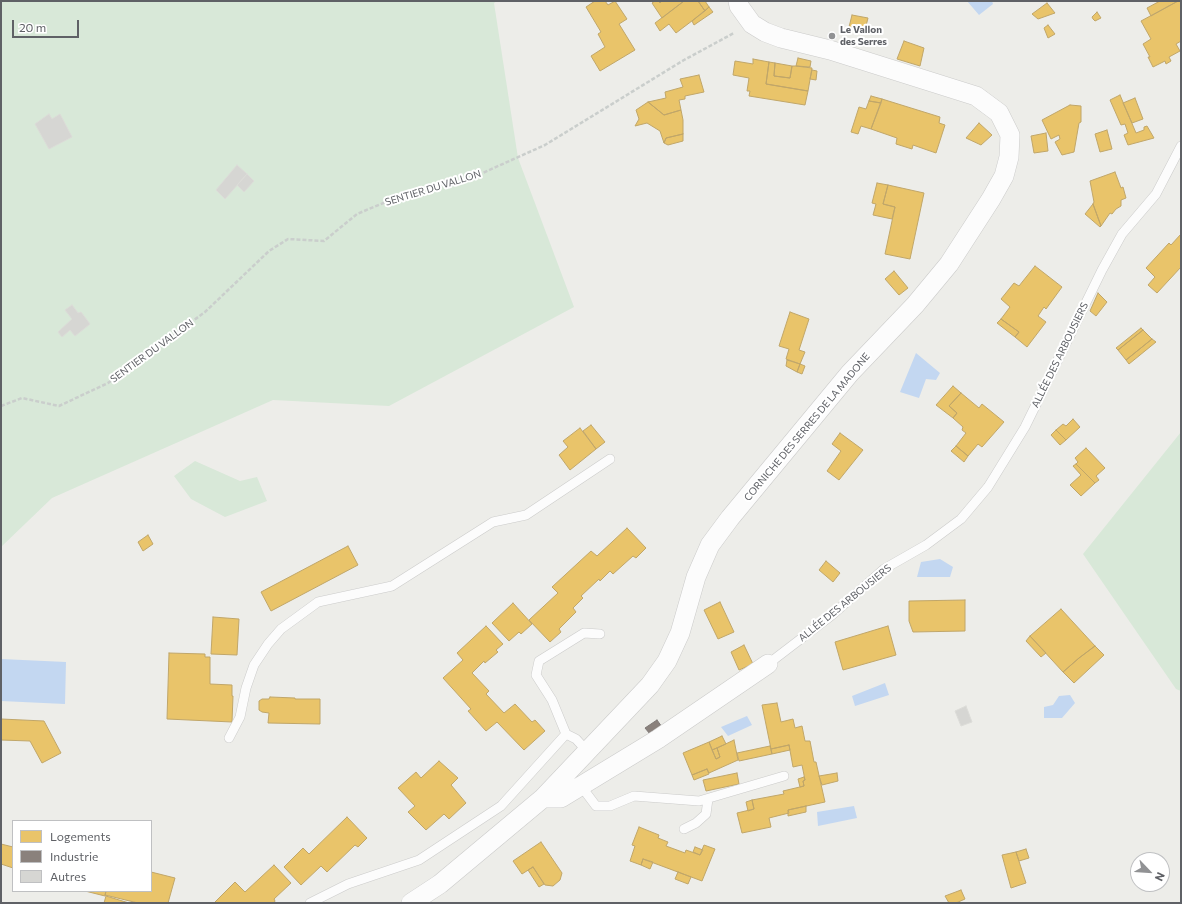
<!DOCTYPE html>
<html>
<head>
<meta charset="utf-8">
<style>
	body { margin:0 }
	#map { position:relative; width:1182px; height:904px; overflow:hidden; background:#edede9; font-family:Commissioner,sans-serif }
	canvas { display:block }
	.frame { position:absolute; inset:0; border:2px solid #5f6166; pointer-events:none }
	.legend { position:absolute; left:12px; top:820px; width:140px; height:72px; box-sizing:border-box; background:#fff; border:1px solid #bfc0c2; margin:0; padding:5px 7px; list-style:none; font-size:12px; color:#5f6166 }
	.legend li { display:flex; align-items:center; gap:8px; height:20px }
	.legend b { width:20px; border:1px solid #bfc0c2 }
	.north { position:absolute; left:1130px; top:852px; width:40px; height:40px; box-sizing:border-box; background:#fff; border:1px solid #bfc0c2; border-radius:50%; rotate:115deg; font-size:11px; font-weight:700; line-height:16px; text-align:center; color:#5f6166 }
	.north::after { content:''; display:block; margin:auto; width:14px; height:18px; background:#919294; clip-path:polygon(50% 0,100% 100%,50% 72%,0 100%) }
	.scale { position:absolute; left:12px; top:20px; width:67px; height:18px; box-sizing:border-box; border:2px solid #5f6166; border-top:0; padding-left:5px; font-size:12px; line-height:14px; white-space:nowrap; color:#5f6166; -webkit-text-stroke:3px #fff; paint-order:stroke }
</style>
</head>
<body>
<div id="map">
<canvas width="1182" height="904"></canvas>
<div class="frame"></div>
<ul class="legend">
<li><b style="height:11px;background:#e9c46a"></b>Logements</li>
<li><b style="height:11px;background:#8a817c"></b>Industrie</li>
<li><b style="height:11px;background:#d6d6d3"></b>Autres</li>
</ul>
<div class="north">N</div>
<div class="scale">20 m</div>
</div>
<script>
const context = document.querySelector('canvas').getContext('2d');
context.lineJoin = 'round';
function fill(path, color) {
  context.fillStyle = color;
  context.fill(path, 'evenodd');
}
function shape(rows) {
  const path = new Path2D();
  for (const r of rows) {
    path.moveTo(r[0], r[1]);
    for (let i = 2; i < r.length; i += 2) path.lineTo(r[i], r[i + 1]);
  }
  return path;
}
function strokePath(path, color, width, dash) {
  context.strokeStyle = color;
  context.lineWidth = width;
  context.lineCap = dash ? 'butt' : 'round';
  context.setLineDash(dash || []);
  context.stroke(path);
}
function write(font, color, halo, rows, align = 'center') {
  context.font = font + ' Commissioner,sans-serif';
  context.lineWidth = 4;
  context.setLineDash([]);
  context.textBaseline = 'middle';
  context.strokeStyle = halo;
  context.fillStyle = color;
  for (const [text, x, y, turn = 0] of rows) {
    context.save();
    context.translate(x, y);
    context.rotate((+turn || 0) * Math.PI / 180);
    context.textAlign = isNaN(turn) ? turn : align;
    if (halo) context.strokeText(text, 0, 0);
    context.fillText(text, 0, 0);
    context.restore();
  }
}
fill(shape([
	[1,1,497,1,494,3,518,158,574,307,389,406,273,400,52,498,1,547],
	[1181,432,1181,691,1176,689,1083,554],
	[195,461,240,481,257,477,267,501,225,517,191,499,174,476]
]), '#d8e8d8');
fill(shape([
	[967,1,992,1,993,4,979,15],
	[916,353,940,373,936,380,926,379,919,398,900,392],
	[940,559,953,567,950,577,917,577,921,562],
	[1,659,66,662,65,704,1,701],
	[885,683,889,695,855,706,852,696],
	[1070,695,1075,703,1062,718,1044,718,1044,707,1053,705,1059,696],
	[747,716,752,725,728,736,721,727],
	[854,806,857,818,818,826,817,812]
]), '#c3d7f1');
const homes = shape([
	[595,1,605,1,608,5,615,1,627,19,619,24,635,50,600,71,591,56,605,47,598,34,601,32,586,7,595,1],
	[655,1,658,1,660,3,662,1,684,1,662,18,652,3,655,1],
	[684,1,698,1,705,11,676,33,669,24,660,31,655,23,684,1],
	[698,1,705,1,709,7,705,11,698,1],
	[1160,1,1178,1,1151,16,1147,8,1160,1],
	[1178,1,1181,1,1181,41,1176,44,1180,51,1169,57,1171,61,1166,64,1165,61,1153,67,1148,57,1150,57,1143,44,1151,39,1141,21,1178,1],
	[1047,3,1055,13,1038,19,1032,14,1047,3],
	[709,7,713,12,694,25,692,21,709,7],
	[1097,12,1101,18,1095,21,1093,19,1092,17,1097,12],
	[852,15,868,18,865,30,849,27,852,15],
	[1048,25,1055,34,1048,38,1044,28,1048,25],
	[904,41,924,48,920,66,897,59,904,41],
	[798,58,811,61,810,67,796,66,798,58],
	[753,59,769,62,766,84,808,91,805,105,749,96,750,91,747,91,749,78,733,75,735,61,753,64,753,59],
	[769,62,775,63,774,76,790,78,792,66,796,66,812,68,808,91,766,84,769,62],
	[775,63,792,66,790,78,774,76,775,63],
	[812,70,817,71,816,80,810,79,812,70],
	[699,75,704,92,685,96,685,99,679,100,681,110,664,115,648,102,666,98,665,92,683,87,680,79,699,75],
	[1120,95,1136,133,1144,130,1144,127,1147,126,1154,138,1128,145,1124,135,1128,133,1125,124,1121,125,1110,100,1120,95],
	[871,96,882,99,881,103,869,101,871,96],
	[1135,98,1143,119,1132,123,1123,103,1135,98],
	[882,99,940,117,939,123,945,125,936,153,913,145,912,149,896,144,897,138,871,129,882,99],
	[869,101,881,103,871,129,861,126,858,134,851,132,859,107,866,109,869,101],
	[648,102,664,115,681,110,683,120,683,134,666,138,664,143,660,131,647,123,635,126,639,119,636,110,648,102],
	[1070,105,1081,106,1081,122,1079,123,1074,152,1062,155,1055,142,1060,139,1059,135,1051,139,1042,120,1070,105],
	[979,123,992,135,981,145,966,138,979,123],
	[1107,130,1112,149,1100,152,1095,134,1107,130],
	[1046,133,1048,151,1034,153,1031,136,1046,133],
	[683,134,683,141,668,145,664,143,666,138,683,134],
	[1115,172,1121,188,1123,187,1126,198,1121,200,1121,206,1116,209,1112,214,1110,213,1101,226,1093,204,1094,202,1090,181,1115,172],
	[877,183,888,185,883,204,895,207,892,219,873,215,876,204,872,203,877,183],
	[888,185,924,193,910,259,885,254,895,207,883,204,888,185],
	[1093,204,1101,226,1100,227,1085,214,1093,204],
	[1181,234,1181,267,1157,293,1148,285,1155,277,1146,268,1169,243,1171,245,1181,234],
	[1035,266,1062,287,1046,309,1044,307,1038,316,1046,322,1027,347,1015,337,1019,332,1001,319,1010,307,1001,299,1014,283,1019,286,1035,266],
	[894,271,908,288,899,295,885,279,894,271],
	[1098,293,1107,302,1096,316,1090,311,1098,293],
	[790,312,809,319,799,350,805,352,800,364,786,359,789,349,779,346,790,312],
	[1001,319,1019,332,1015,337,997,323,1001,319],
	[1141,328,1143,330,1118,350,1116,348,1141,328],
	[1143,330,1152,339,1126,360,1118,350,1143,330],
	[1152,339,1156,342,1129,364,1126,360,1152,339],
	[787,360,800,364,797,372,786,366,787,360],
	[800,364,805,366,802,374,797,372,800,364],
	[953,386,961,393,949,406,957,413,953,418,936,405,953,386],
	[961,393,979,408,982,404,1004,422,982,447,978,444,968,456,956,446,966,433,962,430,963,427,953,418,957,413,949,406,961,393],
	[1073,419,1080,427,1066,440,1056,430,1063,424,1066,426,1073,419],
	[591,425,605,442,596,449,583,431,591,425],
	[580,428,596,449,570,470,559,455,568,447,563,441,580,428],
	[1056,430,1066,440,1060,445,1051,435,1056,430],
	[840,433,863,450,839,480,827,471,841,451,832,444,840,433],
	[956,446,968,456,964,462,951,451,956,446],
	[1086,448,1105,468,1096,476,1099,480,1095,483,1076,464,1078,462,1075,458,1086,448],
	[1076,464,1095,483,1081,496,1070,485,1081,475,1073,466,1076,464],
	[627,528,646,548,636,558,633,556,613,574,610,571,600,581,599,579,581,596,583,598,573,608,576,612,559,629,561,632,550,642,529,620,558,593,552,587,591,551,597,556,627,528],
	[148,535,153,544,143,551,138,542,148,535],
	[348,546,358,565,271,611,261,592,348,546],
	[826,561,840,573,833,582,819,570,826,561],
	[965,600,965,631,913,632,909,621,909,601,965,600],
	[720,602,734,632,718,639,704,610,720,602],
	[513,603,532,624,521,634,519,632,509,641,492,623,513,603],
	[1061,609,1095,646,1079,658,1063,672,1030,636,1061,609],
	[213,617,239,619,237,655,211,654,213,617],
	[486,626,503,644,496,650,498,652,485,663,484,661,472,673,489,691,486,694,504,713,515,704,532,722,535,720,545,731,524,750,497,722,486,731,468,711,471,709,443,678,463,660,457,653,486,626],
	[888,626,896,655,843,670,835,642,888,626],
	[1030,636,1046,653,1041,657,1026,641,1030,636],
	[744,645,753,664,739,670,731,652,744,645],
	[1095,646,1104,655,1074,683,1063,672,1079,658,1095,646],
	[169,653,205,654,205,657,210,657,210,684,232,685,232,696,233,696,232,722,167,719,169,653],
	[270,697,295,698,295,699,320,699,320,724,268,723,269,713,262,712,259,710,259,701,262,699,269,699,270,697],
	[777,703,781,722,793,719,795,728,802,726,805,741,810,741,814,762,816,762,825,802,788,810,789,813,769,818,771,827,742,833,737,813,754,809,752,800,784,794,783,791,804,786,803,781,805,780,802,765,793,767,789,745,771,749,762,705,777,703],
	[1,719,44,721,61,753,42,763,30,741,1,740,1,719],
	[722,736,726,744,712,750,709,742,722,736],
	[734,740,738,760,709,773,707,769,692,775,683,753,709,742,716,759,720,757,717,748,734,740],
	[789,745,790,750,772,754,771,749,789,745],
	[770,746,772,754,739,761,737,753,770,746],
	[717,748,720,757,716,759,712,750,717,748],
	[439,761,458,778,451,785,466,803,449,819,444,814,426,830,408,812,415,806,398,788,416,772,421,778,439,761],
	[707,769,709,774,694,780,692,775,707,769],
	[737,773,739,784,706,791,703,780,737,773],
	[837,773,838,781,822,785,819,776,837,773],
	[804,777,805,780,803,781,804,786,800,787,798,779,804,777],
	[752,800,754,809,748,811,746,802,752,800],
	[806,806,806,812,788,816,788,810,806,806],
	[347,817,367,838,358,847,355,845,327,872,321,866,301,885,284,867,303,848,309,854,347,817],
	[639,827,659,835,658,838,668,842,666,846,685,853,686,850,700,855,704,845,715,849,702,881,643,859,641,865,630,861,635,846,632,845,639,827],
	[541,842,562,873,560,880,553,886,545,885,533,867,522,874,513,861,541,842],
	[1,844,13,847,13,868,1,864,1,844],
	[695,847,703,850,700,855,693,852,695,847],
	[1026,849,1029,858,1019,861,1016,852,1026,849],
	[1016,852,1026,883,1011,888,1002,855,1016,852],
	[643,859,653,862,650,869,641,865,643,859],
	[274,865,291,883,274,899,275,901,274,903,254,903,253,902,252,903,214,903,235,882,245,892,274,865],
	[533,867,544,884,539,887,528,870,533,867],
	[151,872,175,878,168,903,138,903,105,895,106,891,151,891,151,872],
	[678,872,691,877,688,884,675,879,678,872],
	[961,890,965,899,956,903,949,903,945,896,961,890],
	[85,891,106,891,105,896,85,891],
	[106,896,129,903,104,903,106,896]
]);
fill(homes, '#e9c46a');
strokePath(homes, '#c0a669', 1);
const industry = shape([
	[657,720,662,727,650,734,645,728,657,720]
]);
fill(industry, '#8a817c');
strokePath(industry, '#7d7775', 1);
const building = shape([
	[49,114,52,119,60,114,72,137,49,149,35,124,49,114],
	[237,165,247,174,225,199,216,190,237,165],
	[247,174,254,181,244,192,237,185,247,174],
	[72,305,78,313,81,312,90,324,75,336,70,330,62,337,58,332,72,319,65,310,72,305],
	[966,706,972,722,961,726,955,711,966,706]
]);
fill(building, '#d6d6d3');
strokePath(building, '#dcdcd8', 1);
const service = shape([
	[768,664,832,615,884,569,926,545,961,519,988,487,1025,427,1102,270,1122,234,1156,194,1181,146],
	[566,734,552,700,536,675,539,661,584,633,600,634],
	[229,738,240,717,246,688,254,665,268,644,281,629,318,602,392,586,493,522,526,515,610,459],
	[581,786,596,806,610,806,634,796,699,801,784,776],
	[684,829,696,823,706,814,708,799],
	[310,903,348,884,419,860,501,806,566,734,576,739,587,751]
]);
const minor = shape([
	[543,798,561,798,658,739,768,664],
	[411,903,440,884,543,798,650,685,667,661,680,633,696,577,710,545,730,518,850,373,915,305,949,264,991,199,1004,176,1009,157,1010,135,999,113,976,96,830,50,781,38,765,32,752,24,739,6,738,1]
]);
strokePath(service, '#cbcbca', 10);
strokePath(minor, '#cbcbca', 20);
strokePath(shape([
	[1,406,22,398,59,406,108,383,205,312,269,251,288,239,324,241,357,214,400,196,467,180,545,145,684,60,734,33]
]), '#cacecc', 2.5, [4, 2]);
strokePath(service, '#fcfcfc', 9);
strokePath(minor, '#fcfcfc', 19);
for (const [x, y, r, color] of [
	[832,36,4,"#919294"]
]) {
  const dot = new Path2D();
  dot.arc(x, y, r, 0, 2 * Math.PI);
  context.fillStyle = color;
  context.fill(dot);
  strokePath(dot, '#fff', 1.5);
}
write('bold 10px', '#5f6166', '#fff', [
	["Le Vallon",840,30],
	["des Serres",840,42]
], 'left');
write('10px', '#5f6166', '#fff', [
	["SENTIER DU VALLON",433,188,-17],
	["SENTIER DU VALLON",152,351,-36],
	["ALLÉE DES ARBOUSIERS",1060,355,-64],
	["CORNICHE DES SERRES DE LA MADONE",807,427,-50],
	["ALLÉE DES ARBOUSIERS",845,603,-39]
]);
</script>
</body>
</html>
